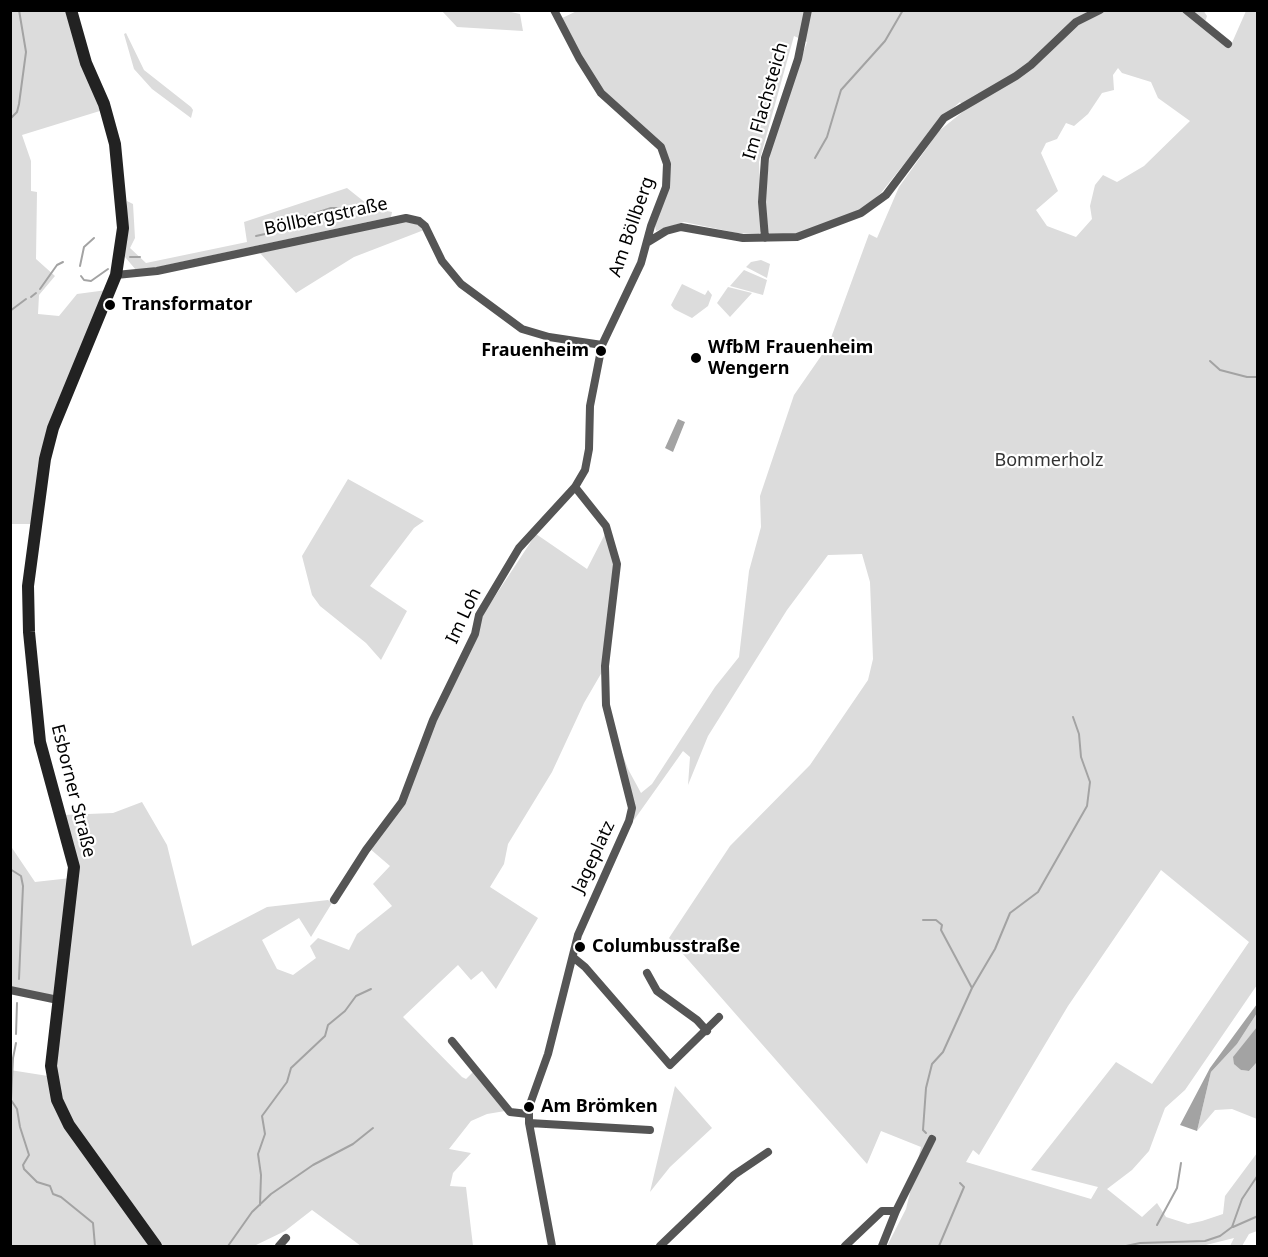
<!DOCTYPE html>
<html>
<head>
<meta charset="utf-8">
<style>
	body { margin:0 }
	#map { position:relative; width:1268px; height:1257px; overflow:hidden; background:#fff; font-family:"Noto Sans",sans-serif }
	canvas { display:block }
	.frame { position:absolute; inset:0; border:12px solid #000; pointer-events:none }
</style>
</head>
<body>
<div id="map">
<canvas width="1268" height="1257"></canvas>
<div class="frame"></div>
</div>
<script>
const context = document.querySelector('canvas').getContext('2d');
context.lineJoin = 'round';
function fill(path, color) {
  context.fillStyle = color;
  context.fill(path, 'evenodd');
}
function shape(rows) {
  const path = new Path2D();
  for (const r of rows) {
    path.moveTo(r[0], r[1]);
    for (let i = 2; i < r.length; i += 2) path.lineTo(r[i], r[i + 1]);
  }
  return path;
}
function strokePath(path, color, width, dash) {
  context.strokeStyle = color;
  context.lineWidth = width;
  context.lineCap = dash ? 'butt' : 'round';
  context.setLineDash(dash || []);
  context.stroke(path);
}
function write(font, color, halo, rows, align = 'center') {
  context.font = font + ' "Noto Sans",sans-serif';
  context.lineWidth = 4.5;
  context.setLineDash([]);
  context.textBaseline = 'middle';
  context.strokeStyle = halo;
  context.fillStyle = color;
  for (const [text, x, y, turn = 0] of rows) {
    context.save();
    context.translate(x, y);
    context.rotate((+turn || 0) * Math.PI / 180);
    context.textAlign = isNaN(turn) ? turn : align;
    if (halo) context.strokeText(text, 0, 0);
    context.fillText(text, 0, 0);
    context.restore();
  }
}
fill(shape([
	[502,10,520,14,523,31,457,27,442,11],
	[579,10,1203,10,1207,16,1205,22,1231,45,1246,11,1257,11,1257,985,1185,1090,1165,1108,1149,1151,1132,1170,1107,1189,1142,1217,1157,1203,1166,1217,1188,1224,1202,1221,1223,1214,1225,1196,1257,1153,1257,1231,1249,1234,1242,1246,1230,1246,1234,1238,1202,1246,887,1246,906,1209,921,1147,881,1131,867,1164,669,938,730,846,810,765,868,680,873,659,870,582,862,554,828,555,787,610,708,736,688,785,690,757,683,751,634,820,633,801,616,737,628,769,641,793,652,784,715,687,739,657,749,571,761,527,760,496,794,395,828,346,869,234,877,238,899,187,939,131,965,110,960,102,939,120,881,193,859,212,796,235,767,236,765,198,771,143,807,42,794,36,759,162,762,230,759,234,737,233,684,222,656,231,655,226,668,190,662,147,602,92,560,19],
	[1118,68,1122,73,1151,82,1158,98,1190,121,1144,166,1117,182,1103,175,1095,185,1090,206,1092,219,1076,237,1047,226,1036,210,1058,191,1041,153,1046,143,1057,139,1066,123,1074,126,1088,114,1102,93,1114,90,1113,75],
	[1161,870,1249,942,1152,1084,1116,1062,1031,1170,1098,1187,1091,1199,966,1162,973,1150,979,1155,1068,1006],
	[10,11,68,11,103,110,22,135,31,161,31,191,37,192,36,259,55,276,39,295,38,314,59,316,77,294,107,290,84,338,32,524,10,524],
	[126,33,144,70,191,107,193,110,191,118,152,89,134,69,124,34],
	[347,188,372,208,392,212,391,217,148,269,136,270,125,257,127,201,133,204,135,238,130,248,146,263,247,242,244,222],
	[401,220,418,225,424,230,354,257,296,293,260,253],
	[761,260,770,264,767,278,746,267,751,262],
	[744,270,767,280,763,295,730,286],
	[682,284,705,295,708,290,712,295,708,306,692,318,674,309,671,305],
	[728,287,752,293,730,317,717,303],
	[348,479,424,521,414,528,370,586,407,611,381,660,366,643,320,606,312,595,302,556],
	[606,532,614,563,602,672,584,703,552,772,508,844,504,864,490,887,538,918,496,989,482,971,471,980,458,965,403,1017,462,1077,466,1079,473,1072,505,1111,487,1114,471,1121,449,1149,471,1153,453,1173,450,1186,466,1187,473,1246,361,1246,312,1210,285,1231,254,1246,161,1246,68,1115,55,1077,77,877,63,815,113,813,142,802,167,845,192,946,267,907,328,900,332,903,311,937,299,918,262,940,277,969,293,975,316,958,310,946,318,938,349,950,357,934,392,906,373,884,390,866,369,848,389,825,484,613,536,534,587,569],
	[10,845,35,882,71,878,56,999,18,991,11,986],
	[1257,1013,1257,1028,1233,1058,1241,1070,1249,1071,1257,1062,1257,1119,1232,1109,1215,1110,1197,1131,1211,1072,1237,1044],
	[10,1070,48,1076,57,1109,153,1246,11,1246],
	[675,1086,712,1128,670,1167,650,1192]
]), '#dcdcdc');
fill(shape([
	[678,419,685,422,673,452,665,448],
	[1257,1004,1257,1013,1237,1044,1211,1072,1197,1131,1180,1125,1210,1068],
	[1257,1027,1257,1062,1249,1071,1241,1070,1234,1064,1233,1057]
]), '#a3a3a3');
strokePath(shape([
	[10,119,17,112,19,104,26,52,19,10],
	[815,158,827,137,841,90,885,41,903,10],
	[256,236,265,234,276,226,331,208,346,208],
	[130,257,140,257],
	[80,266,84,247,94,238],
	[81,276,84,280,91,281,108,269],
	[40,289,57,265,63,262],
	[31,297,36,293],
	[10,311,26,299],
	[1210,361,1220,370,1247,377,1258,377],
	[10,869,21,876,23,886,19,979],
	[923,920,936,920,942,925,941,930,972,988],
	[16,1034,17,1003],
	[16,1043,13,1058,11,1100,17,1109,20,1127,29,1155,23,1165,24,1169,37,1182,50,1186,53,1194,61,1197,93,1223,95,1246],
	[926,1133,923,1130,926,1088,932,1064,943,1052,972,988,995,949,1010,913,1038,892,1087,806,1090,782,1081,757,1079,734,1073,717],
	[260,1205,261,1175,258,1154,265,1134,262,1116,287,1082,291,1068,325,1036,328,1025,345,1011,356,996,371,989],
	[1157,1225,1177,1188,1181,1163],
	[1233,1227,1258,1216],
	[228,1246,252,1212,271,1194,313,1165,353,1144,373,1128],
	[939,1246,964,1187,960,1183],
	[1126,1246,1140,1243,1205,1241,1220,1236,1232,1227,1242,1199,1258,1175]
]), '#a3a3a3', 2);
strokePath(shape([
	[1186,10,1228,44],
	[765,238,762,202,765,158,798,59,808,10],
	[648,242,666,231,681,227,743,238,797,237,861,213,886,195,944,118,1016,76,1031,65,1076,22,1100,10],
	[116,275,157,271,406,218,419,221,425,226,442,261,461,284,522,329,549,337,602,345],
	[334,900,366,850,402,802,433,720,475,634,479,615,519,548,575,487,585,470,589,449,590,406,602,345,641,263,651,226,666,187,667,164,661,147,601,93,579,58,554,10],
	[574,958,585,967,670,1065,719,1017],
	[647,973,657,991,697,1020,707,1031],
	[10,990,58,1000],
	[452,1041,510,1112,528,1114],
	[529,1123,650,1130],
	[279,1246,286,1238],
	[552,1246,529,1123,529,1107,548,1054,578,935,629,821,632,808,606,705,605,666,617,564,606,526,575,487],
	[660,1246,734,1175,768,1152],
	[845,1246,882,1211,896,1211],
	[882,1246,896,1211,932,1139]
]), '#555', 8);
strokePath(shape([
	[71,10,86,63,104,104,115,144,123,228,116,275,53,428,45,459,28,586,29,632,40,742,74,867,51,1066,57,1100,69,1125,156,1246]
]), '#222', 12);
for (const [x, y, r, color] of [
	[110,305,6,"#000"],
	[601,351,6,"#000"],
	[696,358,6,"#000"],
	[580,947,6,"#000"],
	[529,1107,6,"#000"]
]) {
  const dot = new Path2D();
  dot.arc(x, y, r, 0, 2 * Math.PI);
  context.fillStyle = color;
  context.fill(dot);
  strokePath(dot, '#fff', 2);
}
write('18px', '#000', '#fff', [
	["Im Flachsteich",766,101,-74],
	["Böllbergstraße",326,217,-12],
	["Am Böllberg",632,227,-71],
	["Im Loh",464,616,-65],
	["Esborner Straße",73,791,76],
	["Jageplatz",594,857,-65]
]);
write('bold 18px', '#000', '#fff', [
	["Transformator",122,305],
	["WfbM Frauenheim",708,348],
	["Wengern",708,369],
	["Frauenheim",589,351,"right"],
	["Columbusstraße",592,947],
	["Am Brömken",541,1107]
], 'left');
write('18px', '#333', '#fff', [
	["Bommerholz",1049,461]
]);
</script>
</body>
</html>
